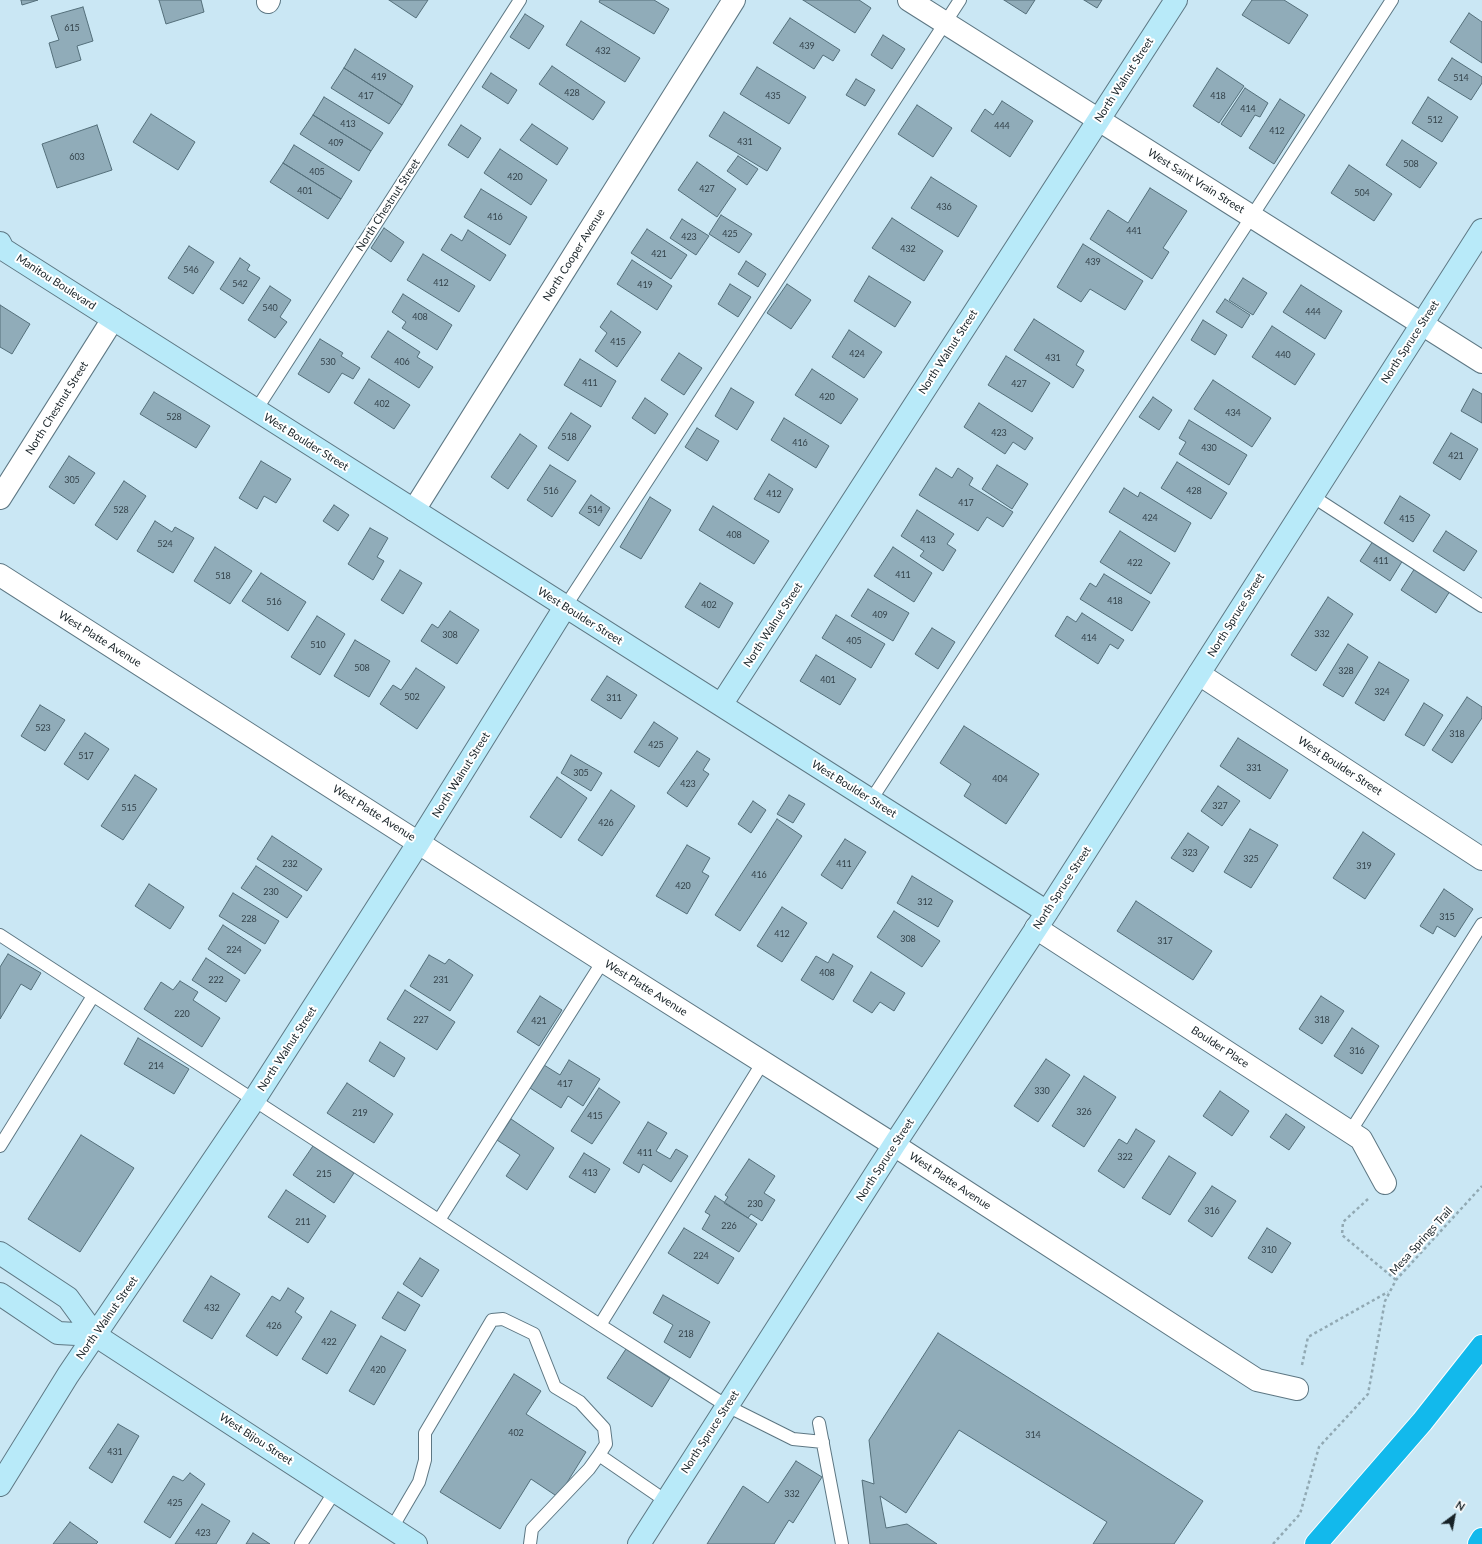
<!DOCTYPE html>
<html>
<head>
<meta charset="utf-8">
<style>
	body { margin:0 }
	#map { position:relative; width:1482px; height:1544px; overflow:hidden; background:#cae7f4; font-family:Lato,sans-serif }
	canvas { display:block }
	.north { position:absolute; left:1434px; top:1496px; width:40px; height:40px; -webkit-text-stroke:3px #fff; paint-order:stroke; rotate:32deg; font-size:11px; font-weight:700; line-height:16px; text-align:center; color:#172227 }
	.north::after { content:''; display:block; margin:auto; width:14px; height:18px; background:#172227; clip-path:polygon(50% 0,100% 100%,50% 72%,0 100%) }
</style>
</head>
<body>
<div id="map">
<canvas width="1482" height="1544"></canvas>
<div class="north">N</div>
</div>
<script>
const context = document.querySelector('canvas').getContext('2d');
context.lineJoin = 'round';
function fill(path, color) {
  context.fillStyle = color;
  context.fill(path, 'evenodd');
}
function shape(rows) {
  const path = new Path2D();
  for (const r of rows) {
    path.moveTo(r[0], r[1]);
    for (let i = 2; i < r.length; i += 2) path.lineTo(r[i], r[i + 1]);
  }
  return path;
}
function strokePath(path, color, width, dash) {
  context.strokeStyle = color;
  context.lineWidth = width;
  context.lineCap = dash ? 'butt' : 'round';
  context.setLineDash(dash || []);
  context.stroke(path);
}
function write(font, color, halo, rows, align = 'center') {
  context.font = font + ' Lato,sans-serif';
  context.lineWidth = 4;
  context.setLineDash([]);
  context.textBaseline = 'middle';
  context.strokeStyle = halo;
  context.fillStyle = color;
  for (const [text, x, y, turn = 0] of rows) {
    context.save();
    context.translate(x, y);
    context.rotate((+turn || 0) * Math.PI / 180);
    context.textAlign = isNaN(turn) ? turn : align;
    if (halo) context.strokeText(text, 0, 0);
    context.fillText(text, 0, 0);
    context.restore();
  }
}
const building = shape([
	[21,0,38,0,22,5,21,0],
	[159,0,201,0,204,12,166,24,159,0],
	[389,0,428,0,416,18,389,0],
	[600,0,654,0,669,9,654,34,599,2,600,0],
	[803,0,859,0,871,8,855,33,803,0],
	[1004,0,1035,0,1026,14,1004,0],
	[1084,0,1102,0,1097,8,1084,0],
	[1252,0,1284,0,1308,15,1289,44,1242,15,1252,0],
	[83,7,93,41,77,46,81,60,56,68,49,43,59,40,51,16,83,7],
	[1469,13,1482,22,1482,63,1450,42,1469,13],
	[525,14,544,26,529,49,510,37,525,14],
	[790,18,840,50,833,61,823,55,814,69,773,43,790,18],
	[581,21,640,58,625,82,566,45,581,21],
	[883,35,905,49,892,69,871,55,883,35],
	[355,49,413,86,402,105,344,68,355,49],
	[1452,58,1482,77,1482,83,1471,100,1438,80,1452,58],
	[552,66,605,102,593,120,539,84,552,66],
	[757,67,806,97,789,124,740,94,757,67],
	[344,68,402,105,389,124,331,88,344,68],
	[1217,68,1244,86,1219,123,1193,106,1217,68],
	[491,73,517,90,508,104,482,87,491,73],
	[856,79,875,90,865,106,846,95,856,79],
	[1245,88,1268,103,1260,117,1255,115,1241,137,1221,124,1245,88],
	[324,97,383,133,371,151,313,115,324,97],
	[1428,97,1458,117,1442,142,1412,123,1428,97],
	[1280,99,1305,115,1274,164,1249,148,1280,99],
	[1002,101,1033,121,1010,157,971,131,985,109,993,115,1002,101],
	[917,105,952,128,933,157,898,134,917,105],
	[724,112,781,148,767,171,709,136,724,112],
	[151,114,195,142,178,170,133,142,151,114],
	[313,115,371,151,359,171,300,134,313,115],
	[532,124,568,148,557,165,520,140,532,124],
	[97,125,112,170,57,188,42,144,97,125],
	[461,125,481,138,468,158,448,145,461,125],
	[1402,140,1437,163,1420,188,1386,165,1402,140],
	[294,145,352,181,341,199,283,163,294,145],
	[500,149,547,180,531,205,484,173,500,149],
	[738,156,758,169,747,185,727,171,738,156],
	[697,162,736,189,717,217,678,190,697,162],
	[283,163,341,199,328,219,270,182,283,163],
	[1349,165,1392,194,1374,221,1331,193,1349,165],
	[931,177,977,206,958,237,911,208,931,177],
	[1150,188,1187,211,1163,248,1169,252,1152,279,1090,239,1108,210,1128,223,1150,188],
	[481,189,527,217,510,245,464,217,481,189],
	[721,215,752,234,739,253,709,234,721,215],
	[892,218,943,251,924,281,872,248,892,218],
	[682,219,709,236,696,255,670,238,682,219],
	[384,228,404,242,391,262,371,248,384,228],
	[647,229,687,255,671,279,631,253,647,229],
	[468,230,506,255,490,281,441,250,451,234,462,241,468,230],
	[1083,244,1143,281,1125,310,1090,289,1081,302,1057,287,1083,244],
	[189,246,214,262,193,294,168,278,189,246],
	[423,254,475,286,459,312,407,280,423,254],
	[240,258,250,265,247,270,260,278,243,304,220,289,240,258],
	[632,260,672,286,657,310,617,284,632,260],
	[746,261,766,274,758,287,738,274,746,261],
	[869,276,911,302,895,327,854,301,869,276],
	[1243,278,1267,293,1253,315,1229,300,1243,278],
	[730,284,751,297,738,317,718,304,730,284],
	[787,284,811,300,791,329,767,313,787,284],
	[1301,285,1342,311,1325,339,1283,312,1301,285],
	[270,286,291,300,280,317,287,322,275,338,248,320,270,286],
	[403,294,452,325,437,350,402,328,406,322,392,312,403,294],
	[1225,299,1250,315,1242,328,1216,312,1225,299],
	[0,305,30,324,12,354,0,347,0,305],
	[611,311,641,332,617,367,595,351,607,333,600,327,611,311],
	[1034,319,1084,351,1076,365,1084,370,1073,388,1014,350,1034,319],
	[1203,320,1227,335,1215,355,1191,340,1203,320],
	[1272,326,1315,354,1295,385,1252,357,1272,326],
	[849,330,882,352,864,378,832,357,849,330],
	[388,331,420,352,417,357,433,367,419,388,371,357,388,331],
	[320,339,343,353,341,356,360,368,353,379,342,373,329,393,298,374,320,339],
	[679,353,702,368,684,395,661,380,679,353],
	[1006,356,1050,383,1032,412,988,385,1006,356],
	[580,359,616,381,601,407,564,385,580,359],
	[812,369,858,399,841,424,795,395,812,369],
	[369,379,410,405,394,429,354,403,369,379],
	[1213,380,1271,418,1252,447,1194,409,1213,380],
	[731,388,754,402,737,430,715,416,731,388],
	[1473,389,1482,394,1482,423,1461,411,1473,389],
	[154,392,210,426,196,448,140,414,154,392],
	[1153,397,1172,410,1159,430,1139,417,1153,397],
	[645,398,668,414,655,434,632,418,645,398],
	[979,403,1033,438,1025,450,1013,442,1005,454,964,427,979,403],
	[571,413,591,426,568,461,548,448,571,413],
	[784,418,829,446,816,468,771,440,784,418],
	[1189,420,1247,455,1229,485,1179,454,1186,442,1179,438,1189,420],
	[697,428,719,441,707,461,685,447,697,428],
	[1451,433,1478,449,1460,480,1433,463,1451,433],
	[520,434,537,446,508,489,491,477,520,434],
	[69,456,95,473,74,504,49,487,69,456],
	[261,461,291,479,276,503,264,496,257,509,239,498,261,461],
	[1177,462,1227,493,1211,519,1161,488,1177,462],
	[550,465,576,481,552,517,527,500,550,465],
	[997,465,1028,484,1012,509,982,489,997,465],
	[936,468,952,478,958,468,973,478,969,485,1013,512,1003,527,987,517,978,531,919,495,936,468],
	[769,474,793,489,779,513,754,499,769,474],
	[124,481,146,496,117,540,95,525,124,481],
	[1124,488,1138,497,1140,492,1191,523,1175,552,1109,512,1124,488],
	[591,495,610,508,599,526,579,513,591,495],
	[1400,496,1430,515,1413,542,1384,523,1400,496],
	[650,497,671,510,641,559,620,547,650,497],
	[334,505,349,515,338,531,323,521,334,505],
	[713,506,769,541,754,564,699,530,713,506],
	[917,510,954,534,947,544,956,550,943,571,920,556,924,551,901,536,917,510],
	[155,521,172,532,175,527,194,538,173,573,137,551,155,521],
	[370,528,388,538,377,557,384,561,373,580,348,564,370,528],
	[1120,531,1170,563,1151,594,1100,562,1120,531],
	[1446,531,1477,551,1464,571,1433,551,1446,531],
	[1373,541,1403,560,1390,581,1360,561,1373,541],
	[215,547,252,571,230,604,194,581,215,547],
	[893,547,932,573,914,602,874,576,893,547],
	[1415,568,1450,591,1436,613,1401,590,1415,568],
	[400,570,422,583,403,614,381,600,400,570],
	[261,573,306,602,288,631,242,601,261,573],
	[1104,574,1150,602,1132,631,1080,599,1090,583,1096,587,1104,574],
	[700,583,733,603,719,628,685,607,700,583],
	[868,589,909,613,893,641,851,616,868,589],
	[1328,597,1353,614,1316,671,1291,655,1328,597],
	[450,611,479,630,457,664,421,641,432,624,438,628,450,611],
	[1082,613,1124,640,1118,649,1110,644,1098,664,1055,636,1067,616,1076,622,1082,613],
	[836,615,885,644,871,668,822,638,836,615],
	[317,616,345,634,320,675,291,657,317,616],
	[932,628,955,642,938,669,915,654,932,628],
	[355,640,390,661,369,697,334,676,355,640],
	[1348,644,1368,657,1343,697,1323,685,1348,644],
	[816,655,856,679,840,705,800,681,816,655],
	[1379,662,1409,680,1384,721,1355,703,1379,662],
	[416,668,445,687,417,729,380,704,393,685,401,690,416,668],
	[607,676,637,695,621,719,591,700,607,676],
	[1467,697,1482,707,1482,718,1452,763,1432,750,1467,697],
	[1424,703,1443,715,1424,746,1405,735,1424,703],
	[40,705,65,720,45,751,21,736,40,705],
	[654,722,678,738,659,767,634,752,654,722],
	[964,726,1039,774,1006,824,964,796,971,784,940,763,964,726],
	[85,733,109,749,88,780,64,764,85,733],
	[1238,738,1288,770,1270,799,1220,766,1238,738],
	[697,751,710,759,703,770,709,774,687,807,667,793,697,751],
	[571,755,602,773,591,791,561,773,571,755],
	[135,775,157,789,123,840,101,826,135,775],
	[557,777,587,798,561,838,530,817,557,777],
	[1218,786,1240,801,1222,826,1201,811,1218,786],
	[611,790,635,806,602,856,578,840,611,790],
	[789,795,805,804,793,823,777,814,789,795],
	[753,801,766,810,751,833,738,824,753,801],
	[777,819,802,836,740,931,715,915,777,819],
	[1250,829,1278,845,1251,888,1224,872,1250,829],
	[1363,832,1395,854,1365,899,1333,878,1363,832],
	[1188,833,1209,847,1193,872,1171,858,1188,833],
	[272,836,322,869,307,891,257,859,272,836],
	[845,839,866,852,842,889,821,875,845,839],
	[687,845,710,858,702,872,709,876,687,914,656,896,687,845],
	[256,866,302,896,287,918,241,888,256,866],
	[912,876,953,901,938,927,897,903,912,876],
	[149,884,184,907,170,929,135,906,149,884],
	[1444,889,1473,909,1455,937,1437,926,1433,934,1420,926,1444,889],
	[233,893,279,921,265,944,219,916,233,893],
	[1136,901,1212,951,1193,980,1117,931,1136,901],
	[782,907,807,923,782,962,757,946,782,907],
	[894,911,940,941,922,967,877,937,894,911],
	[223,925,261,950,245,974,208,949,223,925],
	[8,954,41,973,31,990,21,984,0,1019,0,967,8,954],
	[833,954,853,966,833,1000,801,980,816,956,828,963,833,954],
	[429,955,445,964,449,959,473,975,450,1011,410,986,429,955],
	[206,958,240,980,226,1002,192,980,206,958],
	[871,972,905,993,894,1011,880,1002,872,1013,853,1001,871,972],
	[180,981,198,992,193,1000,220,1018,202,1047,144,1009,161,982,173,990,180,981],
	[405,990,455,1022,437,1050,387,1019,405,990],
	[540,996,562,1010,539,1046,517,1032,540,996],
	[1321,996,1344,1011,1322,1044,1299,1029,1321,996],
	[1352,1028,1379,1046,1362,1074,1334,1056,1352,1028],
	[138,1038,189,1069,174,1094,124,1064,138,1038],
	[380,1042,405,1058,394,1077,369,1061,380,1042],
	[1046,1059,1070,1075,1038,1122,1014,1106,1046,1059],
	[569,1060,600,1079,583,1106,568,1096,561,1108,530,1088,544,1065,560,1075,569,1060],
	[1084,1076,1116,1097,1084,1147,1052,1126,1084,1076],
	[347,1083,393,1114,374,1143,327,1113,347,1083],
	[599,1088,620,1102,592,1144,571,1131,599,1088],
	[1220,1091,1249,1111,1232,1136,1203,1116,1220,1091],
	[1286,1114,1305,1127,1289,1150,1270,1137,1286,1114],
	[511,1119,554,1148,527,1190,506,1176,520,1155,497,1140,511,1119],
	[648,1122,667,1133,656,1151,670,1159,676,1149,688,1156,671,1182,643,1164,639,1173,623,1163,648,1122],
	[1136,1129,1155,1141,1124,1188,1098,1171,1119,1139,1127,1144,1136,1129],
	[81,1135,134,1168,80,1252,28,1219,81,1135],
	[313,1146,354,1173,334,1203,293,1175,313,1146],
	[584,1153,610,1169,595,1193,569,1177,584,1153],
	[1169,1156,1196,1173,1170,1215,1142,1198,1169,1156],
	[749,1159,775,1176,764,1193,775,1200,762,1221,751,1214,748,1218,724,1203,728,1197,725,1195,749,1159],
	[1212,1186,1236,1201,1212,1237,1188,1221,1212,1186],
	[286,1190,326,1216,308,1243,268,1217,286,1190],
	[715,1196,757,1224,739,1252,702,1229,710,1215,705,1212,715,1196],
	[684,1228,734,1258,718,1284,668,1253,684,1228],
	[1267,1228,1291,1243,1272,1273,1248,1258,1267,1228],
	[420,1258,439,1270,422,1297,403,1284,420,1258],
	[211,1276,240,1294,212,1339,183,1321,211,1276],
	[288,1288,304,1298,295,1312,302,1317,277,1356,246,1336,272,1296,280,1301,288,1288],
	[398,1292,420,1305,405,1331,382,1318,398,1292],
	[663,1295,710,1322,690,1358,664,1342,673,1325,653,1313,663,1295],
	[331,1311,356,1325,327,1374,302,1359,331,1311],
	[938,1333,1203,1501,1174,1544,1093,1544,1107,1522,959,1430,906,1513,880,1496,886,1528,907,1524,937,1544,870,1544,862,1480,874,1484,869,1440,938,1333],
	[381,1336,406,1350,374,1405,349,1391,381,1336],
	[626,1349,670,1378,652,1407,607,1378,626,1349],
	[514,1374,541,1391,526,1414,586,1452,558,1497,531,1479,500,1529,440,1492,514,1374],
	[118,1424,139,1436,112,1483,89,1468,118,1424],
	[796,1461,822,1477,793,1523,789,1520,774,1544,707,1544,743,1486,768,1503,796,1461],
	[190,1473,205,1484,170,1538,144,1522,173,1476,183,1481,190,1473],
	[202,1504,230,1521,216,1544,175,1544,202,1504],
	[70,1522,98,1542,96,1544,53,1544,70,1522],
	[253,1533,270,1544,246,1544,253,1533]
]);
fill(building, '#90acb9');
strokePath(building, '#546f7a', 1);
const lane = shape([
	[256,410,520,0],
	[1312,496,1482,606],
	[565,607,960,0],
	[871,800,1252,216,1392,0],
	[0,935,600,1325,727,1406,793,1439,823,1442],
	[1350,1132,1482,924],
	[0,1146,93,996],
	[439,1220,603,961],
	[600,1325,763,1062],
	[819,1423,842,1544],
	[599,1455,666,1501],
	[392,1528,419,1482,425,1460,425,1433,492,1320,503,1319,534,1334,555,1387,580,1402,604,1428,606,1444,599,1455,589,1469,532,1529,530,1544],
	[301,1544,335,1491]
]);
const street = shape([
	[909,0,1482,362],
	[268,2,269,0],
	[0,498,113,319],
	[414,510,734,0],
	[0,575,603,961,894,1145,1257,1380,1297,1389],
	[1199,674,1482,859],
	[1036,928,1361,1139,1385,1183]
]);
const secondary = shape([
	[0,243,3,249,113,319,1047,912],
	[721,705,1176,0],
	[0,1253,68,1298,95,1335,416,1544],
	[0,1294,58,1333,95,1335],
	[0,1485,68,1375,254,1100,419,842,565,607],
	[639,1544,894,1145,1047,912,1482,230]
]);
const highway = shape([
	[1316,1544,1422,1422,1482,1346],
	[1479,1544,1482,1539]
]);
strokePath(lane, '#5d7783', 14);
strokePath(street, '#5d7783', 24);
strokePath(secondary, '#5d7783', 24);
strokePath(highway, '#fff', 24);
strokePath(shape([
	[1368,1199,1343,1222,1342,1235,1396,1280],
	[1302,1365,1308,1337,1388,1292],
	[1273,1544,1300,1514,1319,1447,1368,1394,1385,1301,1396,1280,1482,1186]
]), '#91a9b3', 2.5, [3, 3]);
strokePath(lane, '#fff', 12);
strokePath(street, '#fff', 22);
strokePath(secondary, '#b8eaf9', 22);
strokePath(highway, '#12b9ec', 22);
write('9px', '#35444c', null, [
	["615",72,28],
	["439",807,46],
	["432",603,51],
	["419",379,77],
	["514",1461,78],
	["428",572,93],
	["417",366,96],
	["435",773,96],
	["418",1218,96],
	["414",1248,109],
	["512",1435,120],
	["413",348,124],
	["444",1002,126],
	["412",1277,131],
	["431",745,142],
	["409",336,143],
	["603",77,157],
	["508",1411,164],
	["405",317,172],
	["420",515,177],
	["427",707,189],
	["401",305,191],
	["504",1362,193],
	["436",944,207],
	["416",495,217],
	["441",1134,231],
	["425",730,234],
	["423",689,237],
	["432",908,249],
	["421",659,254],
	["439",1093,262],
	["546",191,270],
	["412",441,283],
	["542",240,284],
	["419",645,285],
	["540",270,308],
	["444",1313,312],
	["408",420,317],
	["415",618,342],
	["424",857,354],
	["440",1283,355],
	["431",1053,358],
	["530",328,362],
	["406",402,362],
	["411",590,383],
	["427",1019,384],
	["420",827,397],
	["402",382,404],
	["434",1233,413],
	["528",174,417],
	["423",999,433],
	["518",569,437],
	["416",800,443],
	["430",1209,448],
	["421",1456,456],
	["305",72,480],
	["516",551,491],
	["428",1194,491],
	["412",774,494],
	["417",966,503],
	["528",121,510],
	["514",595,510],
	["424",1150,518],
	["415",1407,519],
	["408",734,535],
	["413",928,540],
	["524",165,544],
	["411",1381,561],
	["422",1135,563],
	["411",903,575],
	["518",223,576],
	["418",1115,601],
	["516",274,602],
	["402",709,605],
	["409",880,615],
	["332",1322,634],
	["308",450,635],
	["414",1089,638],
	["405",854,641],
	["510",318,645],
	["508",362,668],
	["328",1346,671],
	["401",828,680],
	["324",1382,692],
	["502",412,697],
	["311",614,698],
	["523",43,728],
	["318",1457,734],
	["425",656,745],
	["517",86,756],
	["331",1254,768],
	["305",581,773],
	["404",1000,779],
	["423",688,784],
	["327",1220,806],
	["515",129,808],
	["426",606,823],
	["323",1190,853],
	["325",1251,859],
	["232",290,864],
	["411",844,864],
	["319",1364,866],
	["416",759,875],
	["420",683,886],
	["230",271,892],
	["312",925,902],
	["315",1447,917],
	["228",249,919],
	["412",782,934],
	["308",908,939],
	["317",1165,941],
	["224",234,950],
	["408",827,973],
	["222",216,980],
	["231",441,980],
	["220",182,1014],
	["227",421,1020],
	["318",1322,1020],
	["421",539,1021],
	["316",1357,1051],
	["214",156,1066],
	["417",565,1084],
	["330",1042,1091],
	["326",1084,1112],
	["219",360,1113],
	["415",595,1116],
	["411",645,1153],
	["322",1125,1157],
	["413",590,1173],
	["215",324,1174],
	["230",755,1204],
	["316",1212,1211],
	["211",303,1222],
	["226",729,1226],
	["310",1269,1250],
	["224",701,1256],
	["432",212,1308],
	["426",274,1326],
	["218",686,1334],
	["422",329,1342],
	["420",378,1370],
	["402",516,1433],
	["314",1033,1435],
	["431",115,1452],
	["332",792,1494],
	["425",175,1503],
	["423",203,1533]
]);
write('11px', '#172227', '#fff', [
	["North Walnut Street",1124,80,-57],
	["West Saint Vrain Street",1196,181,32],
	["North Chestnut Street",388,205,-57],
	["North Cooper Avenue",574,255,-58],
	["Manitou Boulevard",56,282,33],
	["North Spruce Street",1410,342,-57],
	["North Walnut Street",948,352,-57],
	["North Chestnut Street",57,408,-58],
	["West Boulder Street",306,442,32],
	["North Spruce Street",1236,615,-58],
	["West Boulder Street",580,616,32],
	["North Walnut Street",773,625,-57],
	["West Platte Avenue",100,639,32],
	["West Boulder Street",1340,766,33],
	["North Walnut Street",461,775,-58],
	["West Boulder Street",854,789,32],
	["West Platte Avenue",374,813,32],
	["North Spruce Street",1062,888,-57],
	["West Platte Avenue",646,988,32],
	["Boulder Place",1220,1047,33],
	["North Walnut Street",287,1049,-57],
	["North Spruce Street",885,1160,-57],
	["West Platte Avenue",950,1181,33],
	["Mesa Springs Trail",1421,1241,-48],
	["North Walnut Street",107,1318,-55],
	["North Spruce Street",710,1432,-57],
	["West Bijou Street",256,1439,33]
]);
</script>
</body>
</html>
